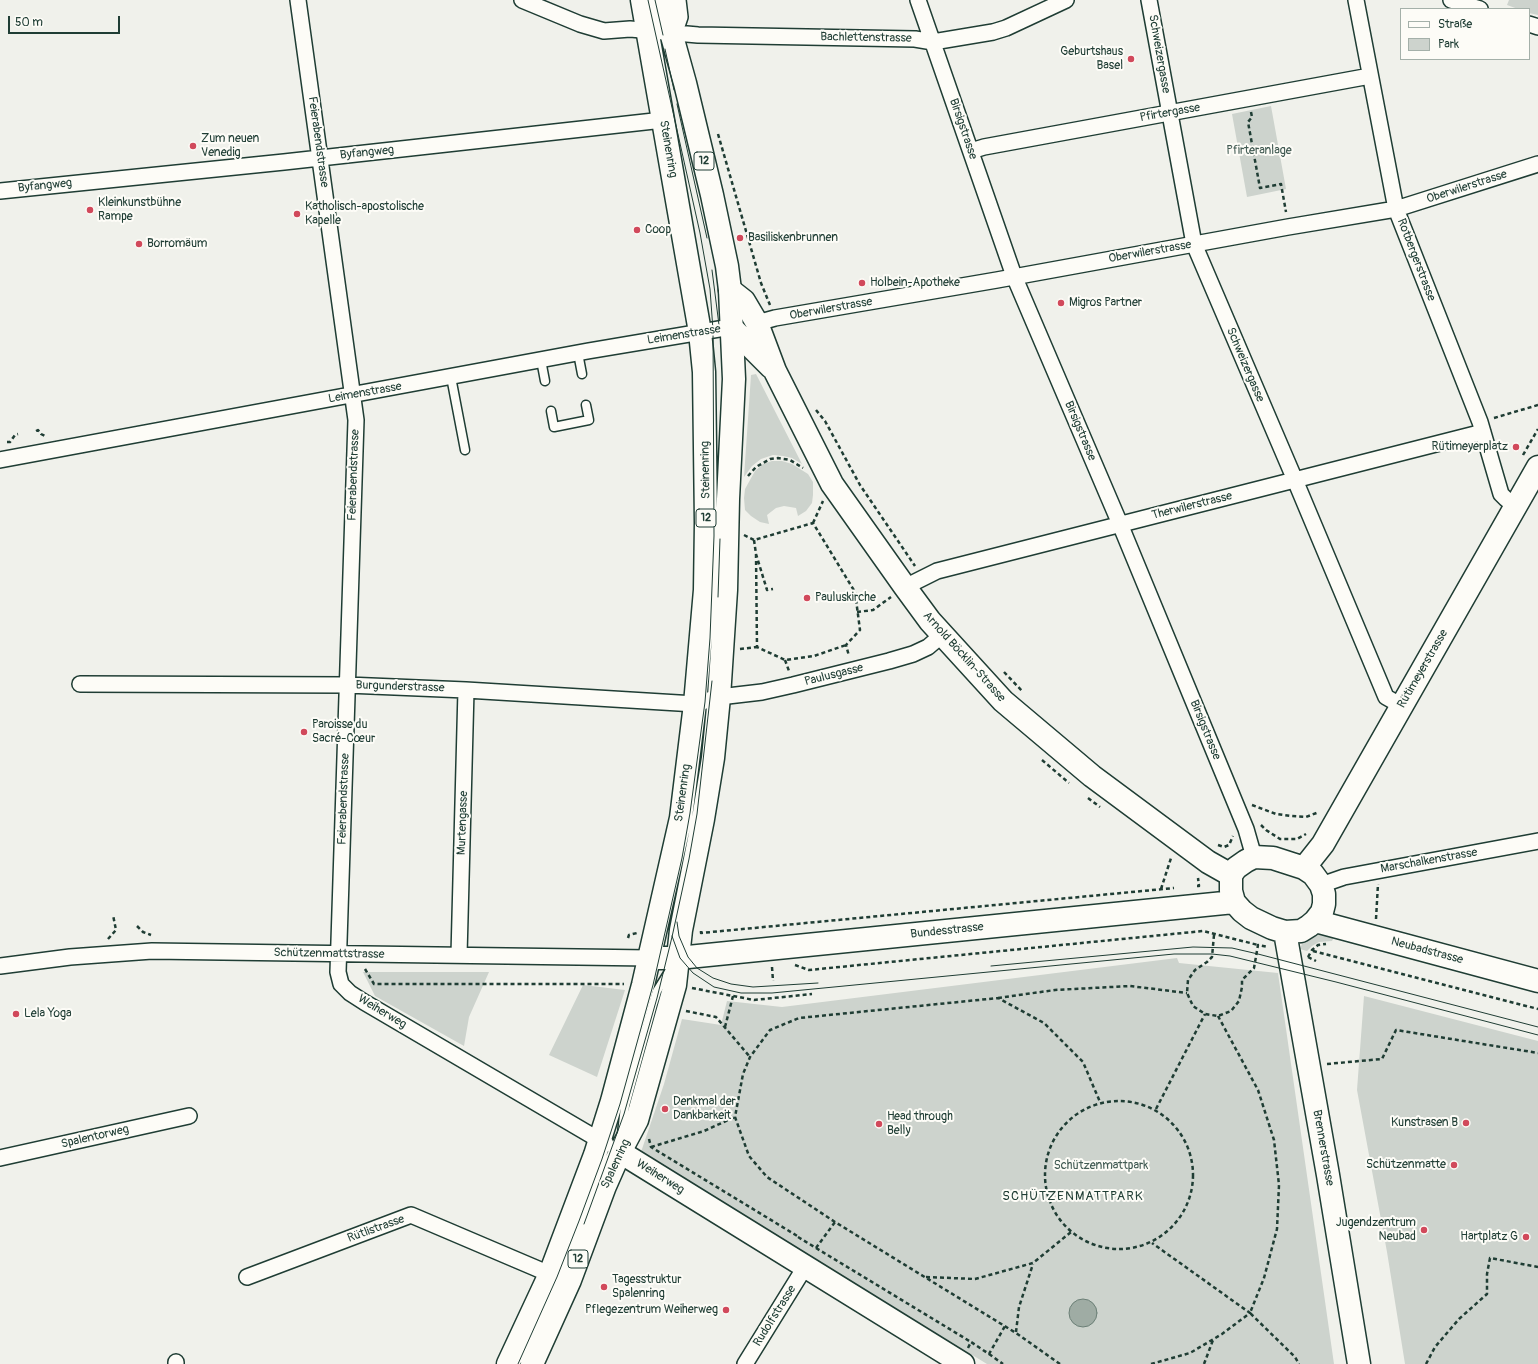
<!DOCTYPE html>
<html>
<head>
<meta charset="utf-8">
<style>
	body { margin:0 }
	#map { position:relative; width:1538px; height:1364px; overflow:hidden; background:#f0f1eb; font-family:Pangolin,sans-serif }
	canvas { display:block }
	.legend { position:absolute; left:1400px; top:8px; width:130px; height:52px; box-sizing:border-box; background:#fdfcf7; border:1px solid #a4b0a9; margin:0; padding:5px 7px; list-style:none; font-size:12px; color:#1f3d34 }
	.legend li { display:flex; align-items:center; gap:8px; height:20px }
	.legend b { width:20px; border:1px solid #a4b0a9 }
	.scale { position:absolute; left:8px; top:16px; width:112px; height:18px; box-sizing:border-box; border:2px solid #1f3d34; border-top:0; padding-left:5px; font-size:12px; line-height:14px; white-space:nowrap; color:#1f3d34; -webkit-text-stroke:3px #fdfcf7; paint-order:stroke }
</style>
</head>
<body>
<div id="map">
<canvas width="1538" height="1364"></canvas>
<ul class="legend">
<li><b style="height:5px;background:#fdfcf7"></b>Straße</li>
<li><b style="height:11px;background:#cdd3cd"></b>Park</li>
</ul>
<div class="scale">50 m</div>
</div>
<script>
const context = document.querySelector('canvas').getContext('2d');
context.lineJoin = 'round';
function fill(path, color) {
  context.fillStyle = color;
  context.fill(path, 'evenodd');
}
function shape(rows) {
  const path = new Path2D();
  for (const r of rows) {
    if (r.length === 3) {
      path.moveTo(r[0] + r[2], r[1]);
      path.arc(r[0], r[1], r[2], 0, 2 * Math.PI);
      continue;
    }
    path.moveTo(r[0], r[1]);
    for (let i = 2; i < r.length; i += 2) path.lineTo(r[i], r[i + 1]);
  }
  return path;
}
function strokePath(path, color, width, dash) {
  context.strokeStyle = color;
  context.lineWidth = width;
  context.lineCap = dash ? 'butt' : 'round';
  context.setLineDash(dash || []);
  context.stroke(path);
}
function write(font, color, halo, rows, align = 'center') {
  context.font = font + ' Pangolin,sans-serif';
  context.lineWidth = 4;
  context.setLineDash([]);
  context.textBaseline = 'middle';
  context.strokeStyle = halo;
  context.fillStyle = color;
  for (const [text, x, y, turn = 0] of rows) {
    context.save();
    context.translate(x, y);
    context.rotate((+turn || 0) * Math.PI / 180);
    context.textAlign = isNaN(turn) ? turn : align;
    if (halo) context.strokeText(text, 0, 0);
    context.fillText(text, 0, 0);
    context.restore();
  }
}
fill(shape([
	[1509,0,1538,0,1538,15,1529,13,1529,9,1518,9,1507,5],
	[1271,106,1286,189,1247,197,1232,114],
	[756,374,802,464,792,458,783,456,773,455,761,459,752,466,744,477,751,375],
	[772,461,782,461,792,464,808,474,813,482,813,495,812,503,806,511,798,516,796,508,784,506,776,508,767,515,769,524,760,522,751,516,745,510,744,498,745,489,755,471,763,464],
	[1316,933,1334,937,1332,941,1319,942,1312,946,1307,951,1300,949,1303,941],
	[1177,958,1179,963,1278,973,1334,1364,987,1364,641,1152,664,1084,682,1019,721,1025,727,1001,782,1007],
	[363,972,489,972,469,1017,464,1046,375,996],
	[583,985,625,990,597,1077,549,1055],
	[1364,996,1538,1041,1538,1364,1405,1364,1387,1252,1357,1090]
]), '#cdd3cd');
const water = shape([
	[1083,1313,14]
]);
fill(water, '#9faca4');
strokePath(water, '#6c8077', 1);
const lane = shape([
	[578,353,582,374],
	[541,360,545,381],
	[451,377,465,450],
	[551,411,554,427,589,420,586,405],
	[622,1134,625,1106,653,1004,657,991,670,970]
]);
const street = shape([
	[298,0,356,420,338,972,341,984,350,993,364,1002,606,1144],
	[522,0,580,24,604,31,630,29,698,35,915,39,933,42,993,32,1006,28,1066,0],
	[918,0,1014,276,1120,524,1246,829,1254,857],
	[1149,0,1194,244,1295,480,1386,697,1402,706],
	[1356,0,1396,209,1480,422,1501,494,1506,499,1516,505],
	[1451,0,1480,9],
	[1529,24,1538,27],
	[671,33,678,23,680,17,678,0],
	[971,151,984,147,1370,76],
	[0,191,284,162,663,120],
	[757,323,775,318,997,280,1288,227,1396,209,1538,164],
	[0,460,588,351,731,327],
	[905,587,937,571,1483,432],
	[80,684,347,685,466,690,695,704,719,697,762,692,793,685,889,661,913,654,928,647,942,635],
	[1321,885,1344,877,1538,841],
	[459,955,466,690],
	[0,966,70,957,152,951,649,958],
	[0,1158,189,1116],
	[247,1277,411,1215,559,1278],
	[176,1364,176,1362],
	[745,1364,805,1267]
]);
const secondary = shape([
	[730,290,744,301,757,323,775,371,832,484,905,587,930,621,1003,701,1092,776,1208,862,1231,875],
	[731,327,771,367],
	[1254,857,1273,858,1304,868,1313,874,1321,885,1324,894,1324,904,1322,912,1315,921,1309,926,1301,931,1285,932,1272,928,1251,918,1242,911,1234,902,1231,891,1231,875,1236,868,1246,861,1254,857],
	[1304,868,1323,844,1538,467],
	[1315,921,1538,981],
	[1285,932,1328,1175,1359,1364],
	[649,958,678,958,1234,902],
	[620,1152,963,1364]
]);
const primary = shape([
	[508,1364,550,1274,595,1155,612,1101,643,985,681,818,695,704,705,590,706,523,704,372,700,332,642,0],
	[532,1364,570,1280,605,1186,620,1152,637,1120,675,985,681,930,703,819,713,758,719,697,726,590,728,499,734,379,730,290,727,266,712,195,685,83,662,0]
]);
strokePath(lane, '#1f3d34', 11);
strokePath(street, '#1f3d34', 18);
strokePath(secondary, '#1f3d34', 25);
strokePath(primary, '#1f3d34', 25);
strokePath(shape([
	[1251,112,1252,117,1248,122,1260,188,1281,184,1286,212],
	[718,134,761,283,770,305],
	[816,410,825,421,860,485,915,566],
	[1494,418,1538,405],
	[36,431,38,430,41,434,45,436],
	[7,442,10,442,15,435,18,434],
	[1523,455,1538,429],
	[748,476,756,467,770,459,778,458,790,460,803,468],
	[813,523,823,501],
	[744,535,754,540,813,523,855,592,860,630,846,645,849,656],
	[754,540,756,554,767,590,773,589],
	[756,554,757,647,785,660,814,656,846,645],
	[857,612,873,610,891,597],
	[740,649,757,647],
	[785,660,789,671],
	[1004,672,1023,692],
	[1042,760,1069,783],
	[1088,798,1100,807],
	[1252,805,1276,814,1291,816,1306,817,1319,812],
	[1261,825,1266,830,1280,839,1297,839,1306,834],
	[1218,845,1224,847,1229,845,1233,836],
	[1197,886,1199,886,1198,878],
	[1161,889,1171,858],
	[1376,919,1378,884],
	[137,926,143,932,151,935],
	[701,931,701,933,1174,888],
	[1214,935,1212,957,1207,962,1195,970,1188,980,1187,993,1193,1006,1205,1014,1218,1016,1231,1011,1239,1001,1242,987,1242,980,1254,968,1258,945,1268,947],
	[628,938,629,935,637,933],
	[108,939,116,930,113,915],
	[1313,951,1538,1009],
	[1308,957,1312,950,1318,945,1326,944],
	[1308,957,1316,961],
	[795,965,809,970,1203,931,1258,945],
	[772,967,773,981],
	[365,969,374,984,624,984],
	[692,988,754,1000,812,994],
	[998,998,1055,990,1130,986,1187,993],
	[686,1011,716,1017,750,1057],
	[1218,1016,1258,1090,1274,1140,1279,1185,1277,1229,1264,1278,1250,1313,1295,1357,1299,1364],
	[725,1027,733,996],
	[1327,1064,1382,1059,1396,1030,1538,1053],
	[1119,1175,74],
	[1156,1109,1205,1014],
	[649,1139,651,1147,799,1237],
	[651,1147,704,1131,735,1117],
	[798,1237,816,1248,835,1222],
	[816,1248,971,1342],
	[926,1277,975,1279,1033,1263,1071,1232],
	[1016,1332,1019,1307,1033,1264],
	[968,1348,971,1342,989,1354,1005,1326],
	[989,1354,1003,1364],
	[1060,1364,1016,1333,835,1222,767,1177,749,1156,735,1117,743,1074,750,1057,770,1030,799,1018,998,998,1044,1023,1083,1062,1100,1102],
	[1151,1364,1190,1353,1222,1334,1250,1313,1152,1243],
	[1204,1364,1213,1340],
	[1426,1364,1435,1347,1459,1319,1487,1294,1487,1274,1490,1258,1538,1267]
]), '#1f3d34', 2.5, [4, 3]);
strokePath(lane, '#fdfcf7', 8);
strokePath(street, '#fdfcf7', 15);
strokePath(secondary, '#fdfcf7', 22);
strokePath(primary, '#fdfcf7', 22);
strokePath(shape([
	[655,0,663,35],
	[665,49,674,90],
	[677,104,707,238],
	[712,270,719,325],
	[718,597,720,539],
	[677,922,679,936,688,957,697,968,713,978,731,984,753,987,818,983],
	[672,936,680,958,693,973,714,987,741,993,772,993,1174,954,1212,954,1230,956,1336,982,1538,1035],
	[991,966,1193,947,1232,948,1258,954,1538,1027],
	[584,1224,624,1114,657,998,672,937,689,859,697,814,712,681],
	[518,1364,557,1277,579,1221,602,1159,620,1104,653,985,682,858,690,813,705,702,710,638,714,536,713,330,710,289,700,233,648,0]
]), '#1f3d34', 1);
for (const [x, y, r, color] of [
	[1131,59,4,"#d1495b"],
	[193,146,4,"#d1495b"],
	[90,210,4,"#d1495b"],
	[297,214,4,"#d1495b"],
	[637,230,4,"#d1495b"],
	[740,238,4,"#d1495b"],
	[139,244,4,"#d1495b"],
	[862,283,4,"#d1495b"],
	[1061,303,4,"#d1495b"],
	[1516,447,4,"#d1495b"],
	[807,598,4,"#d1495b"],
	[304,732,4,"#d1495b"],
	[16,1014,4,"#d1495b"],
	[665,1109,4,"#d1495b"],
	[1466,1123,4,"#d1495b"],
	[879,1124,4,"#d1495b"],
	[1454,1165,4,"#d1495b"],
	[1424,1230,4,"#d1495b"],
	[1526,1237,4,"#d1495b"],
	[604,1287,4,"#d1495b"],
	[726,1310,4,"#d1495b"]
]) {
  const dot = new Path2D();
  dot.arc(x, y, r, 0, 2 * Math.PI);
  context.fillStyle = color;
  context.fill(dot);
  strokePath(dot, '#fdfcf7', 1.5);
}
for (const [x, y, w] of [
	[704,161,20],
	[706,518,20],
	[578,1259,20]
]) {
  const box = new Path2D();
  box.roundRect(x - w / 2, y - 9, w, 18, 3);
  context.fillStyle = '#fdfcf7';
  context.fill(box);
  strokePath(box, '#1f3d34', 1);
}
write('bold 11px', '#1f3d34', null, [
	["12",704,161],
	["12",706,518],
	["12",578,1259]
]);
write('12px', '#1f3d34', '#fdfcf7', [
	["Bachlettenstrasse",866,38,1],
	["Schweizergasse",1159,54,80],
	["Pfirtergasse",1170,113,-10],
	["Birsigstrasse",963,129,71],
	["Feierabendstrasse",318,142,82],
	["Steinenring",668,149,80],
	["Byfangweg",367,153,-6],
	["Byfangweg",45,186,-6],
	["Oberwilerstrasse",1467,187,-18],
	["Oberwilerstrasse",1150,252,-10],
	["Rotbergerstrasse",1416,260,69],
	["Oberwilerstrasse",831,309,-10],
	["Leimenstrasse",684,335,-9],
	["Schweizergasse",1245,365,67],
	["Leimenstrasse",365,393,-10],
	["Birsigstrasse",1080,431,67],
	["Steinenring",706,470,-91],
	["Feierabendstrasse",354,475,-88],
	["Therwilerstrasse",1192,506,-14],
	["Arnold Böcklin-Strasse",964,657,48],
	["Rütimeyerstrasse",1423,669,-60],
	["Paulusgasse",834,675,-14],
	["Burgunderstrasse",400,687,2],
	["Birsigstrasse",1205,730,68],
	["Steinenring",683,793,-82],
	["Feierabendstrasse",344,799,-88],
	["Murtengasse",463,823,-88],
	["Marschalkenstrasse",1429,861,-10],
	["Bundesstrasse",947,931,-6],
	["Neubadstrasse",1427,951,15],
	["Schützenmattstrasse",329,954,1],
	["Weiherweg",382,1012,31],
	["Spalentorweg",95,1137,-13],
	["Brennerstrasse",1323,1148,80],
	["Spalenring",616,1164,-65],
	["Weiherweg",660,1177,32],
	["Rütlistrasse",376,1229,-20],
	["Rudolfstrasse",775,1316,-58]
]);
write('12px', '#1f3d34', '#fdfcf7', [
	["Geburtshaus",1123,52,"right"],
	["Basel",1123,66,"right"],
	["Zum neuen",201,139],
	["Venedig",201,153],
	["Kleinkunstbühne",98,203],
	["Rampe",98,217],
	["Katholisch-apostolische",305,207],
	["Kapelle",305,221],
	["Coop",645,230],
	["Basiliskenbrunnen",748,238],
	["Borromäum",147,244],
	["Holbein-Apotheke",870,283],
	["Migros Partner",1069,303],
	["Rütimeyerplatz",1508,447,"right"],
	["Pauluskirche",815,598],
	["Paroisse du",312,725],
	["Sacré-Cœur",312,739],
	["Lela Yoga",24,1014],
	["Denkmal der",673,1102],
	["Dankbarkeit",673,1116],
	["Head through",887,1117],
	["Belly",887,1131],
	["Kunstrasen B",1458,1123,"right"],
	["Schützenmatte",1446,1165,"right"],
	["Jugendzentrum",1416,1223,"right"],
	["Neubad",1416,1237,"right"],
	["Hartplatz G",1518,1237,"right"],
	["Tagesstruktur",612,1280],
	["Spalenring",612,1294],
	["Pflegezentrum Weiherweg",718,1310,"right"]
], 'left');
write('12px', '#425b53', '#fdfcf7', [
	["Pfirteranlage",1259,151],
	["Schützenmattpark",1101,1166]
]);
context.letterSpacing = '1px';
write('13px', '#1f3d34', '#fdfcf7', [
	["SCHÜTZENMATTPARK",1073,1197]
]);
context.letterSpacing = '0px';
</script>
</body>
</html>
